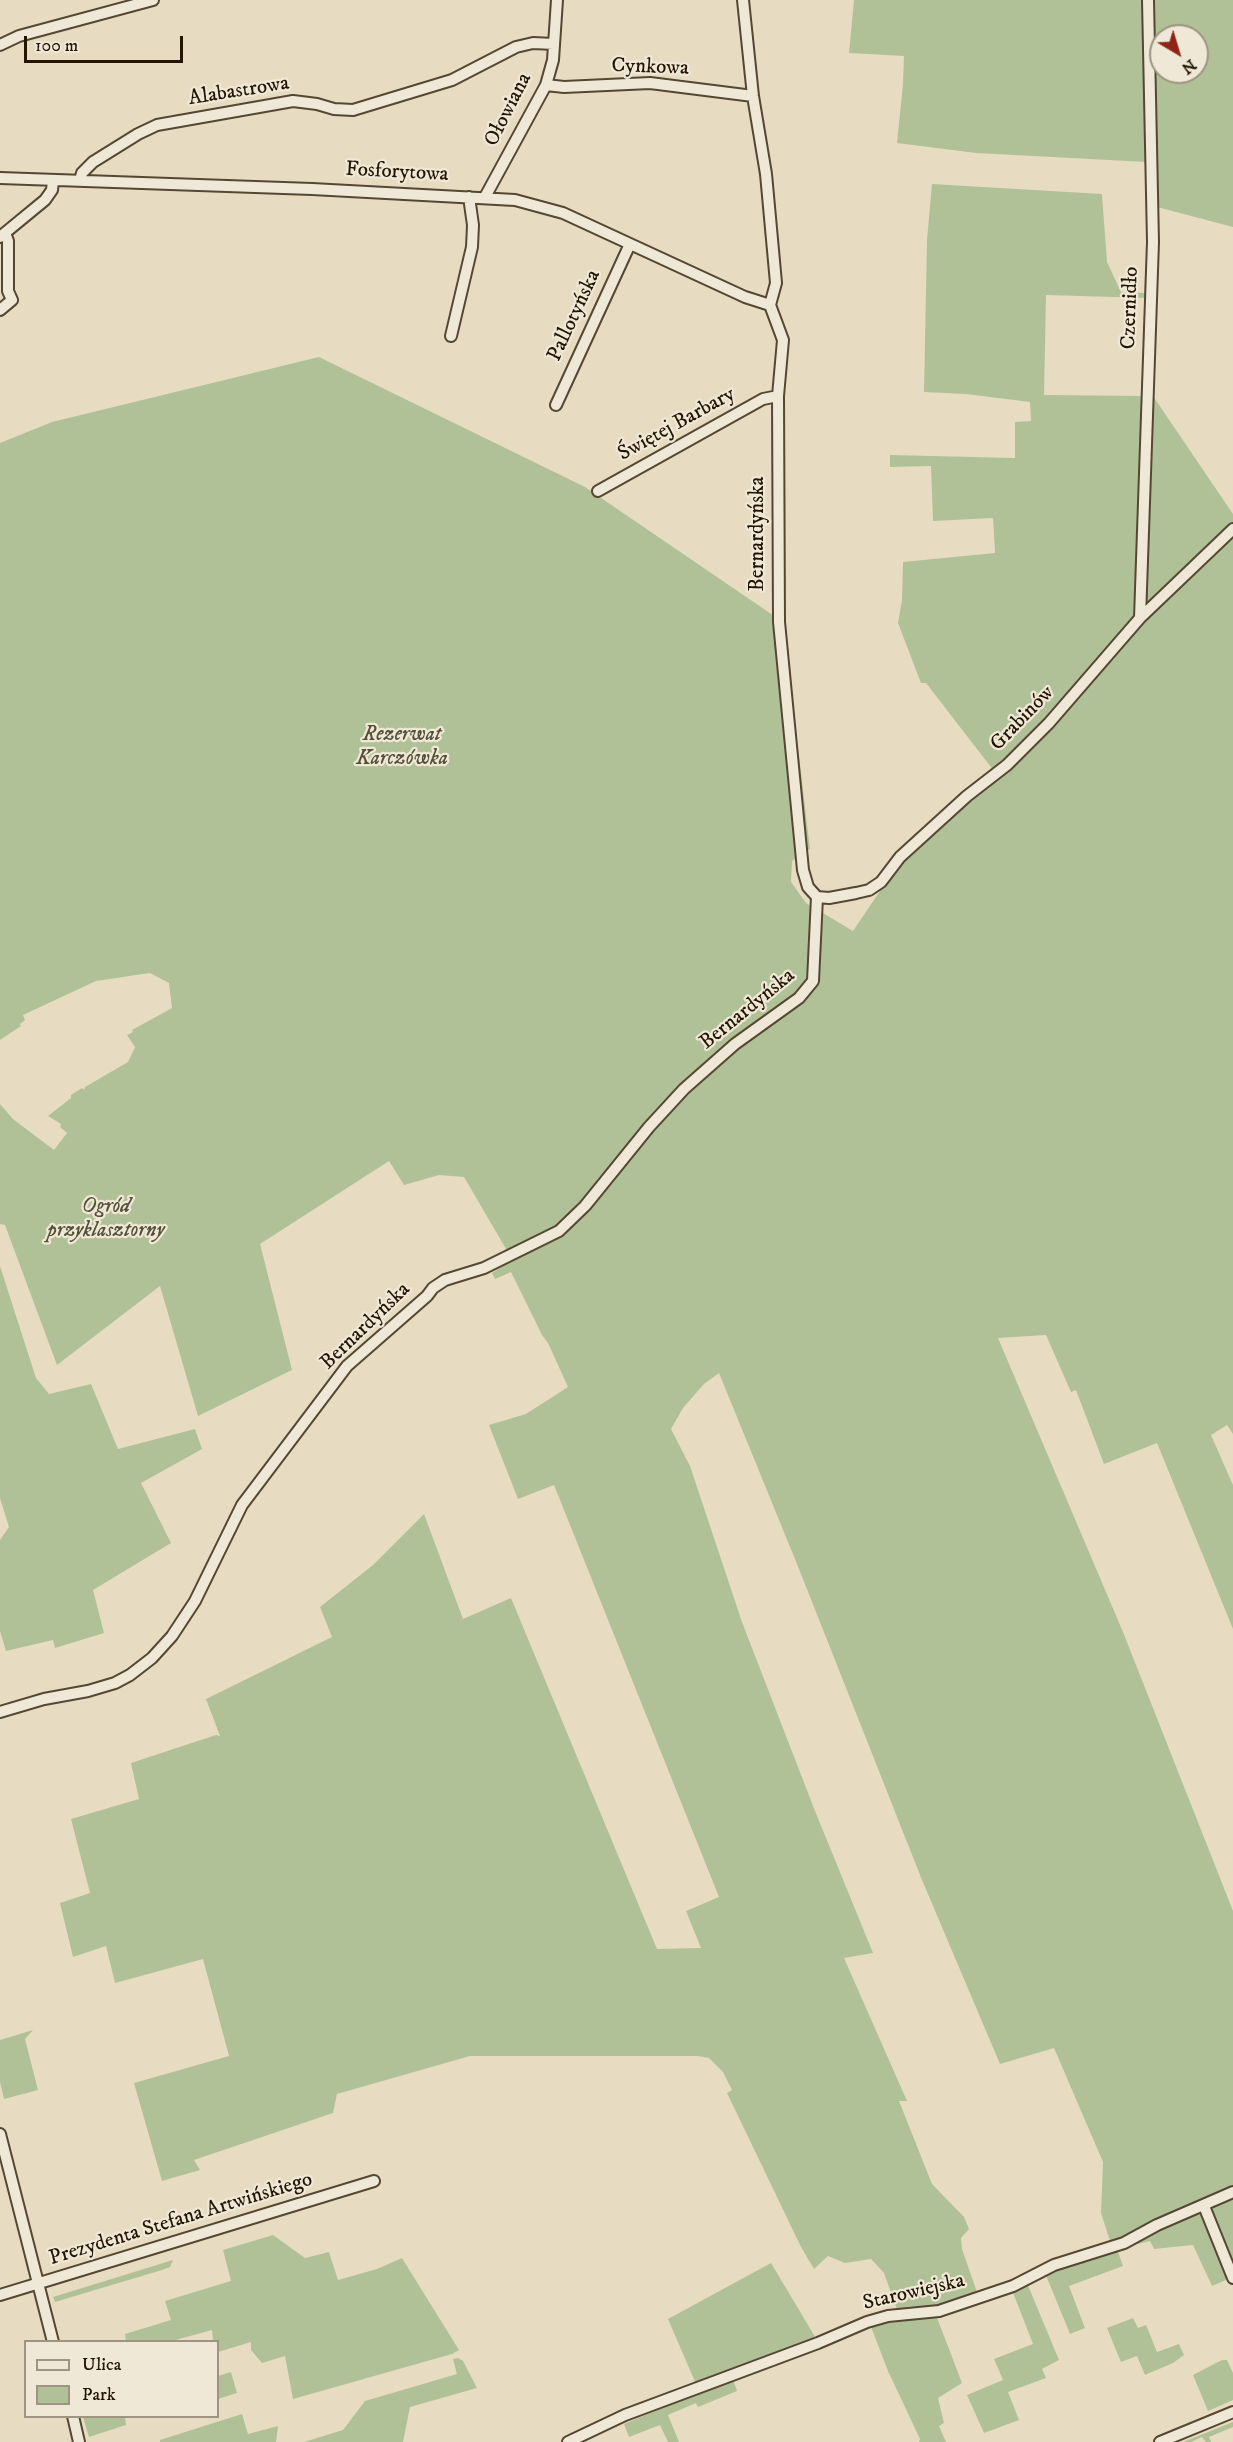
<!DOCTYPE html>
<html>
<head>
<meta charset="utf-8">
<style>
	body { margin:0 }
	#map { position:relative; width:1233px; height:2442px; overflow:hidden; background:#e7dcc2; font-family:"IM FELL DW Pica",serif }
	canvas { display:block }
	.legend { position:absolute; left:24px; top:2340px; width:195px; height:78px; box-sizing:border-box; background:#efe8d7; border:2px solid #9e9481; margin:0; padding:8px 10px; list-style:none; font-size:18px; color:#241501 }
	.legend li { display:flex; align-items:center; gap:12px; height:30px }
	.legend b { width:30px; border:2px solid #9e9481 }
	.north { position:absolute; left:1149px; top:24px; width:60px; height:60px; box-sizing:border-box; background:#efe8d7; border:2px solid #9e9481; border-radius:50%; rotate:142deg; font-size:16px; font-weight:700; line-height:24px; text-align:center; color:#241501 }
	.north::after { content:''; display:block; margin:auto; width:21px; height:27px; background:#8f2418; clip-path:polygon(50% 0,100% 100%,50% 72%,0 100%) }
	.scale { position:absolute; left:24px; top:36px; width:159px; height:27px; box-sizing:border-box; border:3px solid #241501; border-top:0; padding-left:8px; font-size:18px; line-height:21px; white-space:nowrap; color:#241501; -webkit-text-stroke:4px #efe8d7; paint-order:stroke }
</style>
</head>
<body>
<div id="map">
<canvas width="1233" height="2442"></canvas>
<ul class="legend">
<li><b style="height:8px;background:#efe8d7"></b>Ulica</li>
<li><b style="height:16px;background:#b1c197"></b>Park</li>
</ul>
<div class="north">N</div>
<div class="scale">100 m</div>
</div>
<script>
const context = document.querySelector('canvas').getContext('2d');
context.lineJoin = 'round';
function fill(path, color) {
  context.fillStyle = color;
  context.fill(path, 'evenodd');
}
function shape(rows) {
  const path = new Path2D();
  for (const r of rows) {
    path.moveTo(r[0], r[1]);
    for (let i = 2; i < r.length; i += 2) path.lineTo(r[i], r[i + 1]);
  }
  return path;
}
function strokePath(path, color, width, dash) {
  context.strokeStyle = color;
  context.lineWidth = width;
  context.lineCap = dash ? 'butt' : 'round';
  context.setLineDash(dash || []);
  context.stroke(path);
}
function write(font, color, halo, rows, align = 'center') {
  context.font = font + ' "IM FELL DW Pica",serif';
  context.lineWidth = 4.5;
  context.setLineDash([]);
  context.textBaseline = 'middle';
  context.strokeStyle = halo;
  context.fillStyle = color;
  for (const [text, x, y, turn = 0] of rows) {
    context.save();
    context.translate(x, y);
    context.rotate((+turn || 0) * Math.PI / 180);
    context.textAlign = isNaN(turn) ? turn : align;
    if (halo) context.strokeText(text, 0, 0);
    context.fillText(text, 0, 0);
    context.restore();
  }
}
fill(shape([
	[854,0,1147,0,1147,162,976,153,897,143,903,84,904,56,849,53],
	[1152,0,1233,0,1233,227,1157,207],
	[1161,36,1197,36,1197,72,1161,72],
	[932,184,1102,194,1107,262,1121,292,1144,293,1148,222,1147,298,1046,295,1044,395,1145,396,1137,616,1049,719,994,771,926,683,921,683,898,623,902,600,903,562,995,553,993,518,933,521,931,466,890,467,890,455,1015,458,1015,422,1031,421,1030,402,966,394,924,392,927,240],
	[319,357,585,487,783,622,810,849,792,861,791,882,806,903,853,931,901,860,967,801,1148,615,1233,534,1233,1434,1227,1425,1211,1435,1233,1485,1233,1629,1157,1443,1104,1464,1076,1390,1071,1392,1046,1335,998,1338,1123,1632,1233,1911,1233,2280,1228,2279,1212,2286,1193,2245,1154,2249,1150,2241,1117,2249,1123,2266,1069,2286,1085,2328,1070,2334,1045,2273,1111,2244,1101,2213,1103,2162,1054,2048,1000,2064,922,1880,797,1564,719,1373,704,1384,683,1408,671,1429,690,1466,742,1622,815,1811,873,1953,844,1958,907,2101,899,2101,932,2184,964,2217,969,2229,961,2238,962,2249,978,2295,936,2315,962,2383,938,2398,944,2423,939,2426,946,2442,919,2442,920,2439,888,2371,868,2319,898,2312,884,2273,871,2259,845,2263,828,2256,814,2269,801,2247,727,2093,732,2090,723,2072,709,2058,697,2056,470,2056,337,2094,333,2113,194,2160,200,2170,162,2181,134,2083,229,2056,203,1959,115,1983,106,1946,73,1957,60,1903,90,1893,71,1819,139,1799,131,1763,216,1735,220,1736,206,1699,332,1637,320,1607,373,1565,424,1514,463,1619,511,1598,657,1949,701,1948,686,1911,719,1897,554,1485,518,1499,489,1425,526,1414,568,1387,548,1343,542,1335,511,1272,495,1279,492,1273,511,1261,558,1236,685,1097,717,1065,729,1044,558,1229,509,1254,464,1177,439,1175,404,1185,389,1161,260,1244,292,1370,198,1416,160,1286,57,1365,5,1225,0,1224,0,1104,13,1119,54,1150,67,1133,60,1127,61,1124,48,1116,71,1098,71,1095,82,1088,84,1090,85,1087,128,1062,135,1047,127,1035,133,1032,132,1030,172,1008,169,983,150,973,96,981,23,1015,25,1020,20,1024,21,1026,0,1040,0,443,52,422],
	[1150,396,1153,396,1233,514,1233,524,1145,606],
	[0,1266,36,1378,49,1394,91,1384,118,1449,195,1429,202,1449,141,1483,171,1543,93,1590,104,1633,55,1648,53,1640,6,1651,0,1631,0,1540,9,1527,0,1498],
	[33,2030,25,2039,38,2090,4,2099,0,2082,0,2040],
	[273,2235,305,2258,329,2252,338,2280,377,2269,402,2258,459,2350,452,2354,293,2399,285,2356,262,2363,251,2350,251,2342,218,2352,218,2342,213,2341,212,2330,172,2341,126,2341,125,2334,171,2320,165,2301,231,2281,223,2250],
	[173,2260,170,2267,162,2270,55,2302,53,2297],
	[771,2263,817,2340,696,2384,668,2319],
	[1027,2283,1059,2360,1042,2369,1046,2378,1008,2392,1019,2420,984,2433,967,2395,1003,2380,994,2359,1033,2344,1012,2290],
	[1133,2318,1138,2328,1146,2325,1157,2352,1179,2344,1184,2355,1173,2363,1145,2375,1137,2356,1121,2362,1107,2328],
	[458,2358,463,2361,477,2388,410,2407,403,2442,304,2442,343,2430,365,2401,457,2374,453,2359],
	[1222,2360,1227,2360,1233,2373,1233,2400,1208,2411,1193,2375],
	[231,2372,237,2393,218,2399,218,2376],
	[733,2379,737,2391,698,2407,696,2403,668,2415,679,2442,668,2442,660,2425,629,2437,624,2424],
	[242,2414,248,2434,278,2426,276,2442,160,2442,160,2440],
	[83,2417,125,2417,126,2425,89,2437],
	[1233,2422,1233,2427,1209,2437,1211,2442,1206,2442,1202,2437,1191,2442,1183,2442]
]), '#b1c197');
const street = shape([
	[0,45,19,36,153,0],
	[546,85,564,87,650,83,753,96],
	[0,178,312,189,515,200,563,213,745,297,770,305],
	[80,181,82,173,93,162,138,134,157,125,293,101,317,104,334,109,353,110,452,80,516,47,533,43,554,44],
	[485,197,546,85,553,60,557,0],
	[0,237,45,200,52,190,53,181],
	[0,310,12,300,8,291,8,241,5,233],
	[451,336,472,247,473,225,469,197],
	[556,405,630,244],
	[598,491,763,399,778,396],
	[1140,618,1153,242,1148,0],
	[817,897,829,898,856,893,869,890,881,882,900,857,967,796,1007,765,1049,723,1140,618,1233,529],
	[0,1712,44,1699,88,1691,115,1683,130,1675,152,1658,172,1636,195,1601,242,1505,347,1366,427,1296,433,1288,445,1280,484,1268,559,1231,585,1206,649,1127,684,1089,735,1044,799,998,813,981,817,897,808,887,803,870,779,622,778,396,783,340,770,305,776,283,766,174,753,96,743,0],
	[0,2134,53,2342],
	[1204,2206,1233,2278],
	[0,2295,374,2181],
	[73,2416,79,2442],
	[568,2442,625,2415,818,2343,867,2322,888,2316,939,2311,1013,2286,1054,2265,1124,2243,1157,2225,1233,2192],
	[1160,2442,1233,2412]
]);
strokePath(street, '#554731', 14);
strokePath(street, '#efe8d7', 10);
write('21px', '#241501', '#efe8d7', [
	["Cynkowa",650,68,2],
	["Alabastrowa",239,92,-9],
	["Ołowiana",509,110,-63],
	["Fosforytowa",397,173,3],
	["Czernidło",1131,308,-88],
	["Pallotyńska",575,316,-65],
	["Świętej Barbary",677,425,-29],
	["Bernardyńska",759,534,-90],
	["Grabinów",1023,719,-46],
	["Bernardyńska",748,1010,-39],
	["Bernardyńska",366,1327,-44],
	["Prezydenta Stefana Artwińskiego",181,2220,-17],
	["Starowiejska",914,2293,-13]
]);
write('italic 21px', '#555136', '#efe8d7', [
	["Rezerwat",402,736],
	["Karczówka",402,760],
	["Ogród",106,1208],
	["przyklasztorny",106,1232]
]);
</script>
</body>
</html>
